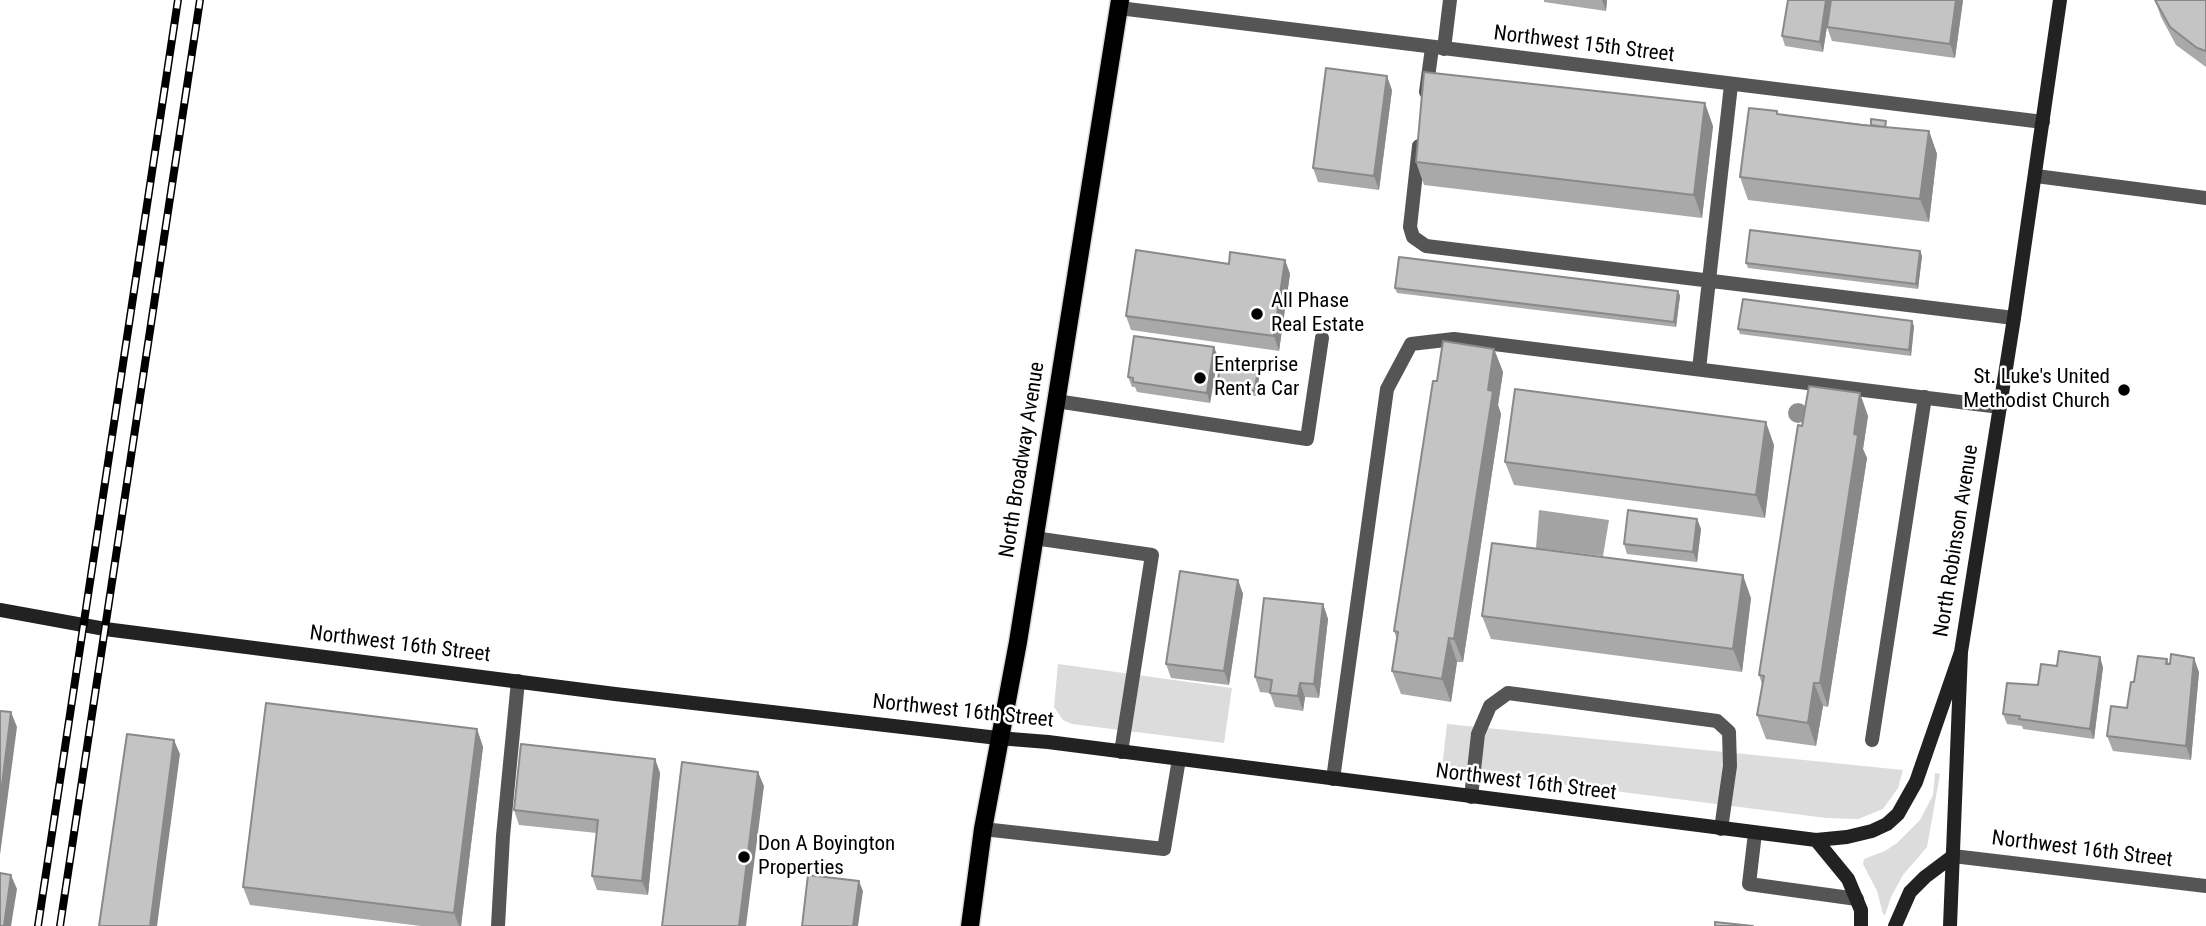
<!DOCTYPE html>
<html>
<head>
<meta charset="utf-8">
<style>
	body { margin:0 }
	canvas { display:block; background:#fff }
</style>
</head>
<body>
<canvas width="2206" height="926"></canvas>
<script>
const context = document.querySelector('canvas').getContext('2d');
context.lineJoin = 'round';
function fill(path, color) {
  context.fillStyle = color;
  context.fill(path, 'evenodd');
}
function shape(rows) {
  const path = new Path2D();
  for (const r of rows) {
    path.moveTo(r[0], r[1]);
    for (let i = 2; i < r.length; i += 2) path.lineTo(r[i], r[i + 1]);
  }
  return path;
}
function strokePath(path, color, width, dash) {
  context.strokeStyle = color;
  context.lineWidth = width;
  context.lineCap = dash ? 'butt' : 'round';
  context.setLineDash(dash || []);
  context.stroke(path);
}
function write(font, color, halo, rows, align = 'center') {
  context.font = font + ' "Roboto Condensed",sans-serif';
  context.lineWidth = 5;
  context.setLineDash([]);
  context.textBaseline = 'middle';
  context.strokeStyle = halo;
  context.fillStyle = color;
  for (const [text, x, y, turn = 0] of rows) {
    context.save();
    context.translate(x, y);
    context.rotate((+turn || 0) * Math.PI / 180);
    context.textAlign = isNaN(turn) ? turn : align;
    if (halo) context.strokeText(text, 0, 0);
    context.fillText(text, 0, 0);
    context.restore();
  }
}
fill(shape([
	[1058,664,1232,688,1224,743,1072,724,1063,720,1054,707],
	[1447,724,1903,770,1898,788,1883,809,1858,819,1826,818,1442,769],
	[1935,773,1940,774,1927,847,1903,875,1891,897,1885,915,1883,914,1877,891,1863,864,1864,859,1885,851,1897,843,1920,820,1933,795]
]), '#dcdcdc');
fill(shape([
	[1539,510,1609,520,1603,556,1536,548]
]), '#a3a3a3');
const primary = shape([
	[970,926,983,829,1018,642,1120,0]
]);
strokePath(primary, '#dbdbdb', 21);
strokePath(shape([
	[1444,49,1450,0],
	[1426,92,1432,48],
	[1419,146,1410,227,1413,237,1426,246,2014,318],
	[1699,369,1731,85],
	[1056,401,1307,439,1322,338],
	[1034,538,1152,555,1121,752],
	[1872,740,1925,397],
	[1333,779,1387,389,1411,344,1454,339,2000,407],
	[1471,797,1478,734,1490,706,1508,693,1717,721,1729,732,1730,766,1721,829],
	[983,829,1164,849,1179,759],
	[1755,833,1749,884,1857,899],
	[498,926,503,836,518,681]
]), '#555', 14);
strokePath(shape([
	[1119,8,2043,122],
	[2036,176,2206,198],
	[1953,856,2206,886]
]), '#555', 14);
strokePath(shape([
	[0,610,105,629,615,694,998,738,1048,742,1816,840,1847,837,1872,831,1887,824,1898,814,1916,782,1961,652],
	[1816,840,1848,879,1861,910,1861,926],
	[1895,926,1910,892,1925,877,1953,856],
	[1950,926,1961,652,2014,318,2060,0]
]), '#222', 14);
strokePath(primary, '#000', 18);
const rail = shape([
	[38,926,178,0],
	[60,926,200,0]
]);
strokePath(rail, '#000', 8);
strokePath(rail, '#fff', 5, [16]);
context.fillStyle = '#8f8f8f';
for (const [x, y] of [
	[1798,413]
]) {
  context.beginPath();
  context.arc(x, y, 10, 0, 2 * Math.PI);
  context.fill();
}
fill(shape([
	[1544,0,1607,0,1606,11,1544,2],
	[1788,0,1963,0,1955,58,1832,41,1827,27,1823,52,1785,46,1782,36],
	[2155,0,2206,0,2206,67,2176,45,2161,17],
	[1392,90,1379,190,1318,182,1313,168],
	[1777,111,1778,114,1871,125,1887,126,1887,127,1929,131,1937,154,1929,222,1748,200,1740,177],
	[1713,126,1702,218,1424,185,1416,162],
	[1920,251,1922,256,1918,289,1748,268,1746,263],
	[1285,260,1290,274,1279,351,1131,330,1126,316,1229,264],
	[1395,288,1678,291,1680,296,1676,327,1397,293],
	[1914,326,1911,356,1740,334,1738,329],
	[1494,349,1503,372,1498,405,1501,414,1463,662,1457,662,1451,702,1401,694,1392,671,1397,639,1394,631],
	[1218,357,1210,403,1137,392,1135,387,1132,387,1128,377],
	[1260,372,1256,396,1219,390,1217,385],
	[1868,416,1863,449,1867,458,1828,707,1823,706,1816,746,1766,739,1757,715,1762,684,1759,675,1802,426],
	[1774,445,1765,518,1514,485,1505,462],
	[1697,519,1701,529,1697,562,1627,554,1624,544],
	[1238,580,1243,594,1229,685,1171,678,1166,664],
	[1751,598,1742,672,1491,639,1482,616],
	[1323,604,1328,619,1319,698,1305,697,1303,711,1275,707,1270,693,1260,692,1255,677],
	[2167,659,2169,664,2199,672,2191,760,2113,751,2107,736,2127,708,2134,682],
	[2057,666,2103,667,2094,739,2023,729,2022,726,2007,724,2003,714,2038,685],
	[477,729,483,747,461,926,421,926,250,905,243,887],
	[655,759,660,773,648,895,597,890,592,876,597,833,519,825,514,810]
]), '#a9a9a9');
fill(shape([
	[1602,0,1607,0,1606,11],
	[1826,0,1831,0,1823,52,1820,42],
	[1956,0,1963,0,1955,58,1950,44],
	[1387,76,1392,90,1379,190,1374,176],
	[1705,103,1713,126,1702,218,1694,195],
	[1929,131,1937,154,1929,222,1920,199],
	[1920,251,1922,256,1918,289,1916,284],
	[1285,260,1290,274,1279,351,1274,336],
	[1678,291,1680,296,1676,327,1674,322],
	[1912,321,1914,326,1911,356,1909,350],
	[1214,347,1218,357,1210,403,1207,393],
	[1494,349,1503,372,1498,405,1501,414,1463,662,1454,639],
	[1259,367,1260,372,1256,396,1254,391],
	[1860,393,1868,416,1863,449,1867,458,1828,707,1820,683],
	[1766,422,1774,445,1765,518,1756,495],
	[1697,519,1701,529,1697,562,1693,552],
	[1743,575,1751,598,1742,672,1733,649],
	[1238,580,1243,594,1229,685,1224,671],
	[1323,604,1328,619,1319,698,1314,684],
	[1449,638,1457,662,1451,702,1442,679],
	[2100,657,2103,667,2094,739,2090,729],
	[2194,658,2199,672,2191,760,2186,746],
	[1300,683,1305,697,1303,711,1298,696],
	[1814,683,1823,706,1816,746,1808,723],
	[11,712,17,727,0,855,0,801],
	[477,729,483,747,461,926,459,926,454,913],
	[174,740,180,754,157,926,150,926],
	[655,759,660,773,648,895,642,881],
	[758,772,764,786,746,926,739,926],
	[11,875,17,889,11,926,4,926],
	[859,881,863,891,858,926,853,926]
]), '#898989');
const building = shape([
	[1788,0,1826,0,1820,42,1782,36,1788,0],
	[1831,0,1956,0,1950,44,1827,27,1831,0],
	[2155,0,2206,0,2206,51,2197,48,2170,27,2155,0],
	[1326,68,1387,76,1374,176,1313,168,1326,68],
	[1424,72,1705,103,1694,195,1416,162,1424,72],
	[1749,108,1777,111,1777,114,1862,125,1929,131,1920,199,1740,177,1749,108],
	[1871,119,1886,121,1885,127,1871,125,1871,119],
	[1750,230,1920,251,1916,284,1746,263,1750,230],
	[1136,250,1229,264,1230,252,1285,260,1274,336,1126,316,1136,250],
	[1399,257,1678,291,1674,322,1395,288,1399,257],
	[1743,299,1912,321,1909,350,1738,329,1743,299],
	[1134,336,1214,347,1207,393,1133,382,1133,378,1128,377,1134,336],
	[1443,341,1494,349,1488,390,1493,391,1454,639,1449,638,1442,679,1392,671,1398,632,1394,631,1433,381,1437,381,1443,341],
	[1221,361,1259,367,1254,391,1217,385,1221,361],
	[1809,386,1860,393,1854,434,1858,435,1820,683,1814,683,1808,723,1757,715,1764,676,1759,675,1798,425,1802,426,1809,386],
	[1515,389,1766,422,1756,495,1505,462,1515,389],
	[1628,510,1697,519,1693,552,1624,544,1628,510],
	[1492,543,1743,575,1733,649,1482,616,1492,543],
	[1180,571,1238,580,1224,671,1166,664,1180,571],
	[1264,598,1323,604,1314,684,1300,683,1298,696,1270,693,1272,680,1255,677,1264,598],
	[2059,651,2100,657,2090,729,2019,719,2020,716,2003,714,2007,683,2038,685,2041,664,2057,666,2059,651],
	[2171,654,2194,658,2186,746,2107,736,2111,706,2127,708,2131,682,2134,682,2138,656,2167,659,2166,664,2170,664,2171,654],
	[266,703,477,729,454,913,243,887,266,703],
	[0,711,11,712,0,801,0,711],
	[127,734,174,740,150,926,99,926,127,734],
	[521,744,655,759,642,881,592,876,598,820,514,810,521,744],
	[682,762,758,772,739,926,662,926,682,762],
	[0,873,11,875,4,926,0,926,0,873],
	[808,875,859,881,853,926,802,926,808,875],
	[1715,922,1753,926,1715,926,1715,922]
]);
fill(building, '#c4c4c4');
strokePath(building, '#898989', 2);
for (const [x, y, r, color] of [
	[1257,314,7,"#000"],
	[1200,378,7,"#000"],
	[2124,390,7,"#000"],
	[744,857,7,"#000"]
]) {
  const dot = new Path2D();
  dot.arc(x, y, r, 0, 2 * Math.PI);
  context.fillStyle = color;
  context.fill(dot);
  strokePath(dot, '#fff', 2.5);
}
write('21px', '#000', '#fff', [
	["Northwest 15th Street",1584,45,7],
	["North Broadway Avenue",1023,460,-81],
	["North Robinson Avenue",1957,541,-81],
	["Northwest 16th Street",400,645,7],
	["Northwest 16th Street",963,712,6],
	["Northwest 16th Street",1526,783,7],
	["Northwest 16th Street",2082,850,7]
]);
write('21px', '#000', '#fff', [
	["All Phase",1271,302],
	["Real Estate",1271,326],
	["Enterprise",1214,366],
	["Rent a Car",1214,390],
	["St. Luke's United",2110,378,"right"],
	["Methodist Church",2110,402,"right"],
	["Don A Boyington",758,845],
	["Properties",758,869]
], 'left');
</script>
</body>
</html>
